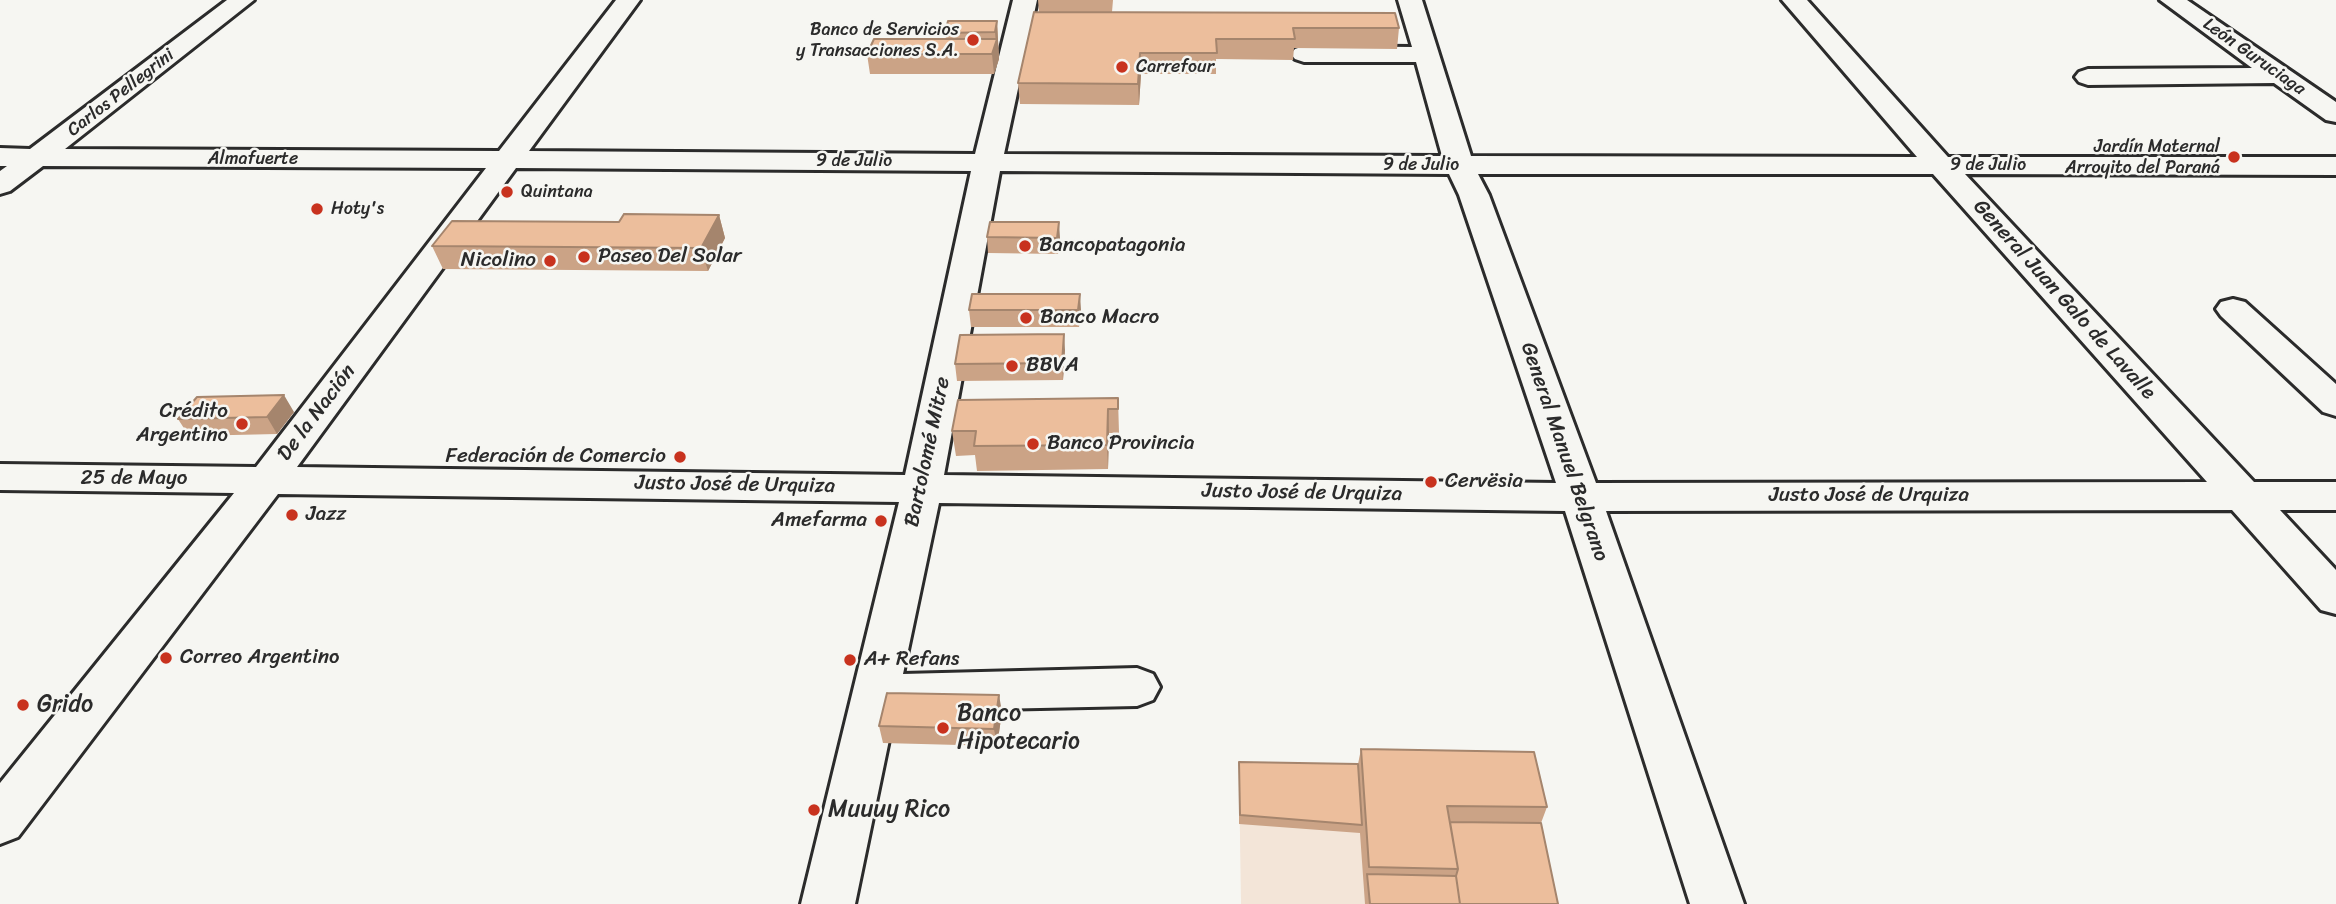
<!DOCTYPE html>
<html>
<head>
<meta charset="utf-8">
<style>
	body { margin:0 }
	canvas { display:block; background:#f6f6f2 }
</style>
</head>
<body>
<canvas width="2336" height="904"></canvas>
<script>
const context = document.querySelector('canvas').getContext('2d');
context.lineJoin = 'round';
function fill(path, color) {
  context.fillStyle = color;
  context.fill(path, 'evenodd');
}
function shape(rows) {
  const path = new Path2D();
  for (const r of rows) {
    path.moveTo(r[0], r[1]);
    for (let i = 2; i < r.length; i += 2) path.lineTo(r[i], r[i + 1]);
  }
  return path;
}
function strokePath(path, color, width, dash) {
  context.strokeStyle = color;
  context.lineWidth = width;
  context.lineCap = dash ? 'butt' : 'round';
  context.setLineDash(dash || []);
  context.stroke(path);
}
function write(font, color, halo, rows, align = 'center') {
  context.font = font + ' Sriracha,sans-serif';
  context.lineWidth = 5;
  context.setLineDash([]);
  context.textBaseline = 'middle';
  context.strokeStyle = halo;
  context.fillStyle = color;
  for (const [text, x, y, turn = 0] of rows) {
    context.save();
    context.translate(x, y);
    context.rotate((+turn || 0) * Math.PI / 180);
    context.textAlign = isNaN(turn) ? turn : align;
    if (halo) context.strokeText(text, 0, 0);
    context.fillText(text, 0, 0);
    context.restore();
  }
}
fill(shape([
	[1239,771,1553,904,1241,904]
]), '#f3e5d8');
const minor = shape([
	[227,0,254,0,65,149,499,151,616,0,640,0,529,151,975,154,1013,0,1037,0,1004,154,1442,156,1416,62,1304,62,1295,59,1291,54,1295,49,1304,46,1412,47,1398,0,1422,0,1471,156,1917,157,1782,0,1807,0,1948,157,2336,157,2336,175,1965,174,2254,482,2336,482,2336,510,2280,510,2336,570,2336,614,2321,610,2232,510,1606,511,1744,904,1690,904,1565,511,939,503,903,674,1137,668,1153,674,1160,687,1153,700,1137,706,895,711,855,904,801,904,899,502,278,494,18,837,0,844,0,783,234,493,0,490,0,464,256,467,486,168,43,166,10,191,0,194,0,171,7,166,0,166,0,148,30,149,227,0],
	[516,168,971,171,905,475,297,467,516,168],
	[1000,171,1449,174,1459,195,1556,483,944,475,1000,171],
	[1478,174,1933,174,2207,482,1596,483,1489,195,1478,174],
	[2160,0,2187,0,2336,102,2336,122,2326,120,2274,83,2088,85,2079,82,2075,77,2079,72,2088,69,2252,68,2160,0],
	[2233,299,2245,302,2336,384,2336,416,2323,412,2221,316,2216,309,2221,302,2233,299]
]);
strokePath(minor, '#2b2b2b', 6);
fill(minor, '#f6f6f2');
fill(shape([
	[1038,0,1113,0,1112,12,1039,12],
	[1034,12,1399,28,1397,49,1294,48,1293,60,1216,59,1216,74,1141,74,1139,105,1020,104,1018,83],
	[997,21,999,59,994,74,870,74,867,54,946,39,945,33],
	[719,215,725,238,708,271,443,269,432,246,619,222],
	[987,237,1060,238,1058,254,988,253],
	[969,310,1081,310,1079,327,971,327],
	[1065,350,1063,380,957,381,955,364],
	[1118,398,1119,433,1109,433,1108,469,977,471,975,455,956,456,952,431],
	[294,412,277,434,189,436,178,419],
	[1002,712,997,746,883,743,879,726],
	[1361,749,1547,807,1541,823,1558,904,1365,904,1360,833,1239,824,1239,762,1358,764]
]), '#cba386');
fill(shape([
	[997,21,999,59,994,74,992,54,996,43,995,32],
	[1140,53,1141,74,1139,105,1138,84],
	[719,215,725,238,708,271,701,248],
	[1059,222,1060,238,1058,254,1057,238],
	[1080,294,1081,310,1079,327,1078,310],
	[1064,334,1065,350,1063,380,1062,363],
	[284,395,294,412,277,434,267,417],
	[1108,409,1109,433,1108,469,1107,445],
	[999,695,1002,712,997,746,994,729]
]), '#a5856d');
const building = shape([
	[1034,12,1395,13,1399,28,1293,28,1295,39,1216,39,1217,53,1140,53,1138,84,1018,83,1034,12],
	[948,21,997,21,995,32,945,33,948,21],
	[874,39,997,39,992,54,867,54,874,39],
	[624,214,719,215,701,248,432,246,452,221,619,222,624,214],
	[990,222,1059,222,1057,238,987,237,990,222],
	[972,294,1080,294,1078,310,969,310,972,294],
	[1064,334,1062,363,955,364,960,335,1064,334],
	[284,395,267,417,178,419,197,397,284,395],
	[1118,398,1118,409,1108,409,1107,445,974,446,976,431,952,431,958,400,1118,398],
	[887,693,999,695,994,729,879,726,887,693],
	[1361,749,1534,752,1547,807,1447,806,1458,869,1369,867,1361,749],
	[1239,762,1358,764,1362,825,1240,815,1239,762],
	[1450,822,1541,823,1558,904,1460,904,1456,876,1458,869,1450,822],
	[1367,874,1456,876,1460,904,1370,904,1367,874]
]);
fill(building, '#ecbe9c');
strokePath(building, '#a5856d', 2);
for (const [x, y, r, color] of [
	[973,40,7,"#c8321e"],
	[1122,67,7,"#c8321e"],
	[2234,157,7,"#c8321e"],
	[507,192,7,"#c8321e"],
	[317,209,7,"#c8321e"],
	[1025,246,7,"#c8321e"],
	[584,257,7,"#c8321e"],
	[550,261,7,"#c8321e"],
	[1026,318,7,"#c8321e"],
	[1012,366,7,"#c8321e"],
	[242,424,7,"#c8321e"],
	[1033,444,7,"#c8321e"],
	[680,457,7,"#c8321e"],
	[1431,482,7,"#c8321e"],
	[292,515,7,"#c8321e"],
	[881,521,7,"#c8321e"],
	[166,658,7,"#c8321e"],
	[850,660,7,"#c8321e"],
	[23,705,7,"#c8321e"],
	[943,728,7,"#c8321e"],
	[814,810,7,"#c8321e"]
]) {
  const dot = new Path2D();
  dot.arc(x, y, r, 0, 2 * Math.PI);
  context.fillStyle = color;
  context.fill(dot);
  strokePath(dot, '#f6f6f2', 2.5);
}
write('18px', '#2b2b2b', '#f6f6f2', [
	["Banco de Servicios",959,30,"right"],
	["y Transacciones S.A.",959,51,"right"],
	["Carrefour",1136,67],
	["Jardín Maternal",2220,147,"right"],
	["Arroyito del Paraná",2220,168,"right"],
	["Quintana",521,192],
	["Hoty's",331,209]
], 'left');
write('18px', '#2b2b2b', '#f6f6f2', [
	["León Guruciaga",2254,57,35],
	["Carlos Pellegrini",121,93,-38],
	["Almafuerte",253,159],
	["9 de Julio",854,161],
	["9 de Julio",1421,165],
	["9 de Julio",1988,165]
]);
write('21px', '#2b2b2b', '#f6f6f2', [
	["Bancopatagonia",1039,246],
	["Paseo Del Solar",598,257],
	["Nicolino",536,261,"right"],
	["Banco Macro",1040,318],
	["BBVA",1026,366],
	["Crédito",228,412,"right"],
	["Argentino",228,436,"right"],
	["Banco Provincia",1047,444],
	["Federación de Comercio",666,457,"right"],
	["Cervësia",1445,482],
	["Jazz",306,515],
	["Amefarma",867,521,"right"],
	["Correo Argentino",180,658],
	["A+ Refans",864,660]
], 'left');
write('21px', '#2b2b2b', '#f6f6f2', [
	["General Juan Galo de Lavalle",2064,300,48],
	["De la Nación",317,413,-53],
	["Bartolomé Mitre",928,452,-78],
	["General Manuel Belgrano",1564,452,71],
	["25 de Mayo",134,479],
	["Justo José de Urquiza",735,485,1],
	["Justo José de Urquiza",1302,493,1],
	["Justo José de Urquiza",1869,496]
]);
write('24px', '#2b2b2b', '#f6f6f2', [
	["Grido",37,705],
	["Banco",957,714],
	["Hipotecario",957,742],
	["Muuuy Rico",828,810]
], 'left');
</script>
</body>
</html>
